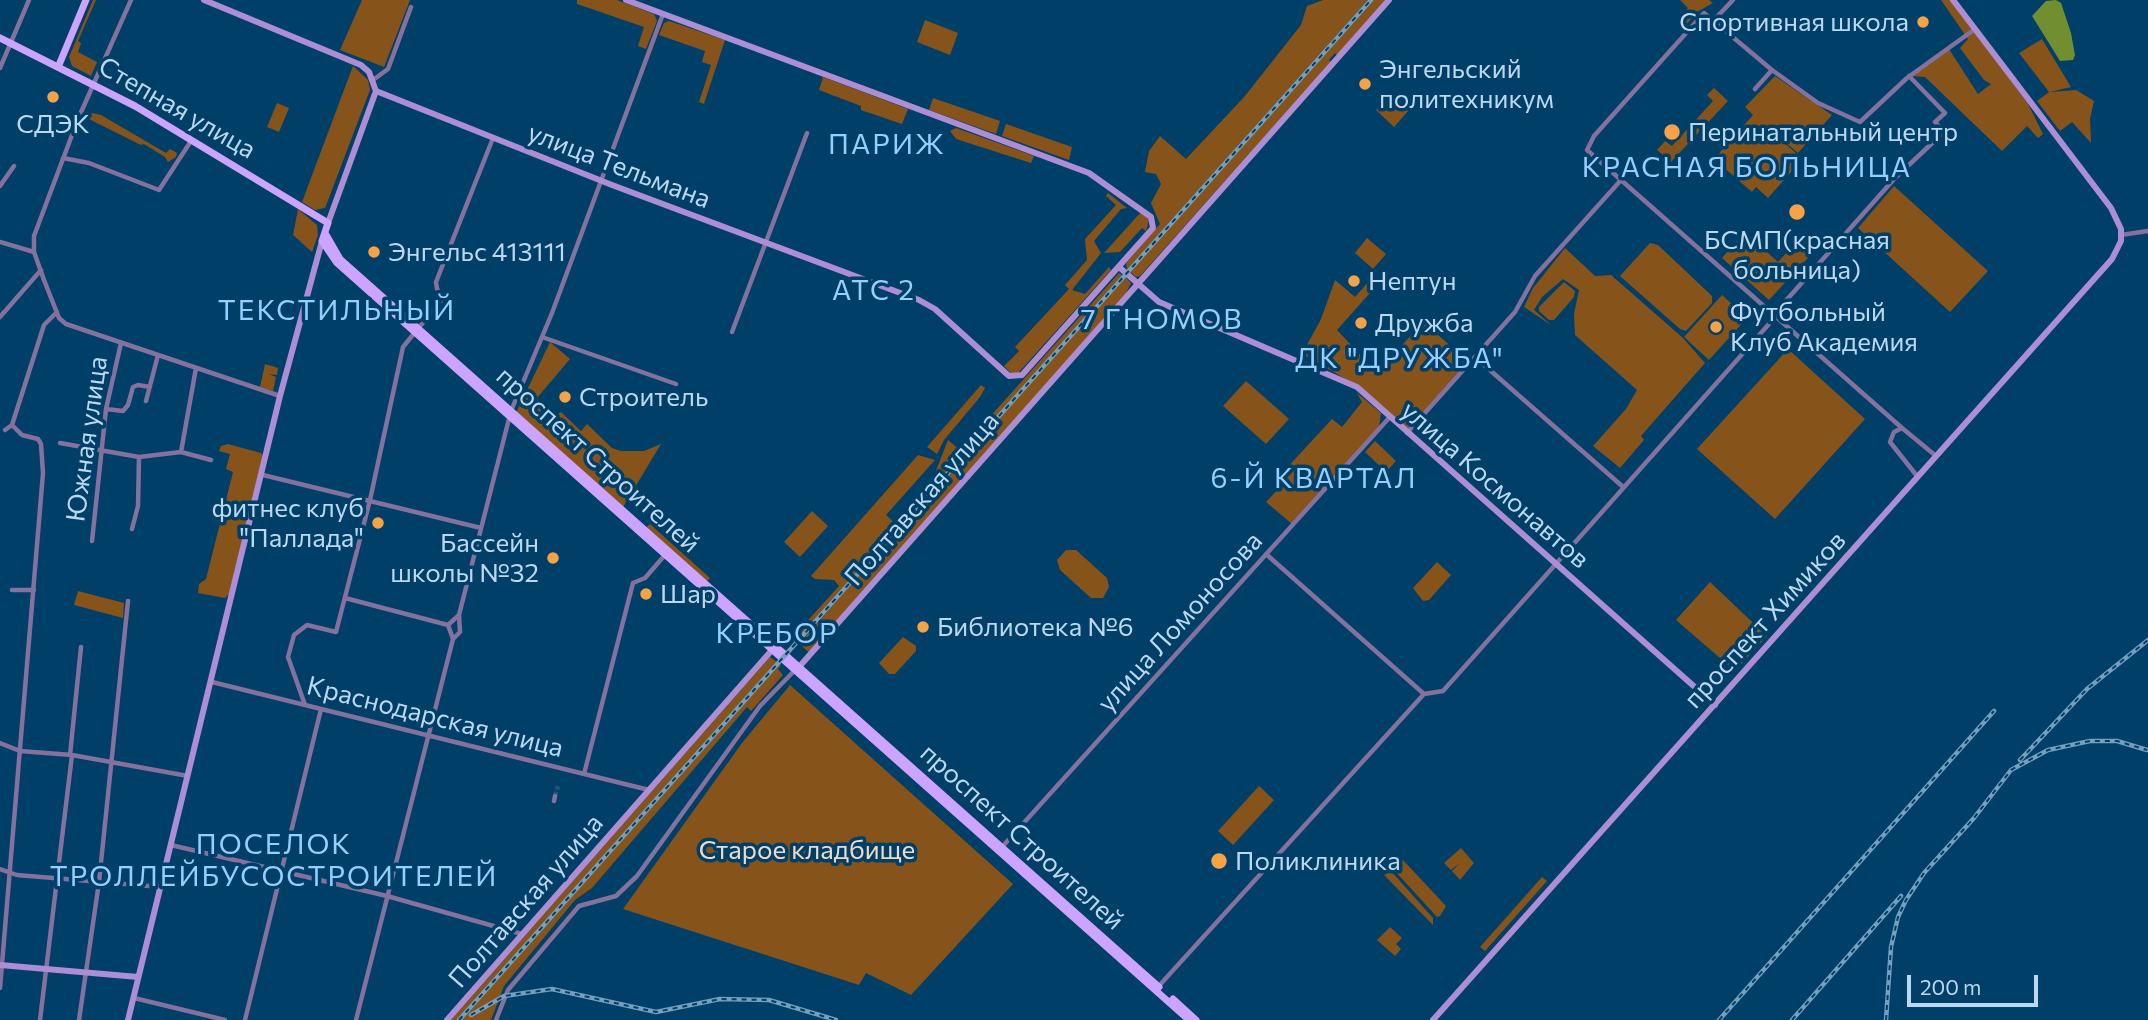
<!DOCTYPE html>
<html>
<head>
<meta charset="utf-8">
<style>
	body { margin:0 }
	#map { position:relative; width:2148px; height:1020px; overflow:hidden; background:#003f67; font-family:Commissioner,sans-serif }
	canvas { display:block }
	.scale { position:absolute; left:1907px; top:975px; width:131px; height:32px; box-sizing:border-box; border:4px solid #bcd8f0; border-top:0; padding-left:9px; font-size:21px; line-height:24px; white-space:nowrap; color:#bcd8f0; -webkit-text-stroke:5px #003f67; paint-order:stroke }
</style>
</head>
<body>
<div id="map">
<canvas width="2148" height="1020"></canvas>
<div class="scale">200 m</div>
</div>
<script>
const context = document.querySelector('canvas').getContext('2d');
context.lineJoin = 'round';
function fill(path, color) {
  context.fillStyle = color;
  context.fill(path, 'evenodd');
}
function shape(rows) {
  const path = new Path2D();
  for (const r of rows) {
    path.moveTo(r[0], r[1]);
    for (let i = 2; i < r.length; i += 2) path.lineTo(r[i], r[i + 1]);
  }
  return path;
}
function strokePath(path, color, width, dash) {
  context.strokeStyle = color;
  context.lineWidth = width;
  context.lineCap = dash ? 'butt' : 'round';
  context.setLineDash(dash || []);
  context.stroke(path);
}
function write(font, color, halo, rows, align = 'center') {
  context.font = font + ' Commissioner,sans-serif';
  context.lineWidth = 7;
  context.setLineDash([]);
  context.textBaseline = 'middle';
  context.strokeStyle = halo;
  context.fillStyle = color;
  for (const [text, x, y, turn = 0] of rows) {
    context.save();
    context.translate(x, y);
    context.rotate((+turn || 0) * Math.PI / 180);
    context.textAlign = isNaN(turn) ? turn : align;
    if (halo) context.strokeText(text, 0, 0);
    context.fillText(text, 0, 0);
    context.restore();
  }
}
fill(shape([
	[93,0,96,0,78,41,81,43,78,52,97,62,91,76,72,66,69,57],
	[362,0,410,0,384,67,340,50],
	[577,0,617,0,654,14,657,21,646,49,638,46,644,27,577,4],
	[1323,0,1368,0,1127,270,1126,263,1160,224,1151,203,1161,184,1156,174,1145,172,1149,151,1160,136,1186,159,1245,96,1301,25,1307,6],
	[1371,0,1386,0,1337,55,1335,53,1329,60,1331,62,1140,276,1136,277,1130,272],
	[1680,0,1709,0,1713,3,1697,12,1684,27,1677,21,1688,8],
	[1941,0,1951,0,2028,104,2043,134,2038,138,2027,126,2002,151,1925,77,1912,76,1949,49,1978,94,1991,84,1984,80,1960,48,1968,39],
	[925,20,958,33,950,55,917,42],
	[669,21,725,40,704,104,699,102,711,65,702,62,705,51,659,35,664,23],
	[2042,39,2071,87,2050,92,2076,90,2094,101,2090,119,2091,143,2072,122,2060,131,2037,101,2049,92,2019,53],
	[353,66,368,80,370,90,327,203,325,208,315,210,302,202],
	[1775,76,1832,115,1798,153,1761,122,1798,155,1795,159,1799,163,1768,198,1756,187,1752,192,1714,159,1753,115,1745,107],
	[823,77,908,109,902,124,861,110,861,106,819,90],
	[1714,88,1728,101,1671,162,1657,150,1665,141,1672,146,1713,101,1707,95],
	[1388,97,1395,103,1398,100,1409,110,1394,127,1376,110],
	[933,98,1000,121,996,134,929,110],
	[277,103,289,108,279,132,267,127],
	[88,112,101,115,166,153,170,149,177,153,176,157,168,162,165,157,144,144,141,145,85,117],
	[1006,124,1072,147,1069,160,1002,136],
	[956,128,1034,156,1031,163,956,139,950,131],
	[1894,186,1988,271,1950,312,1858,228],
	[1108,193,1127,208,1121,209,1094,241,1101,253,1072,290,1085,294,1109,267,1111,270,1019,372,1012,374,1004,366,1019,351,1015,347,1069,289,1065,285,1087,260,1085,239,1116,205,1106,196],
	[298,209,317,225,318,235,312,252,293,235],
	[1141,212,1149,220,1146,231,1142,228,1120,252,1104,253],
	[1745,232,1778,262,1803,235,1817,248,1769,300,1722,258],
	[1367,238,1386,254,1373,269,1355,253],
	[1650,243,1658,245,1712,296,1712,303,1686,331,1680,329,1620,276],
	[1565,248,1595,276,1611,275,1683,338,1705,363,1641,436,1644,440,1620,468,1593,446,1626,409,1637,390,1575,335,1574,314,1579,290,1563,279,1542,297,1534,310,1551,325,1524,307,1533,288],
	[1119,273,1122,275,900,527,896,523,938,476,935,473,948,440,960,450],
	[1125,277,1131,283,1126,293,810,653,799,644,876,556,795,643,791,639,839,586,834,580,815,579,811,576,918,455,935,460,886,515,900,528,889,541],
	[1371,279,1377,285,1337,330,1377,373,1423,322,1469,362,1408,430,1363,389,1302,354,1321,319,1335,280,1355,297],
	[1564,282,1575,291,1574,297,1554,320,1549,320,1539,311,1539,307],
	[1722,295,1747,318,1709,360,1684,337],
	[550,342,570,359,537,398,555,416,561,412,581,431,587,424,612,448,621,451,644,451,661,444,623,507,516,413],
	[1788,349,1865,419,1775,519,1697,449],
	[265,364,278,368,277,375,269,374,276,377,273,391,260,387],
	[1246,381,1289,419,1266,444,1223,406],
	[981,385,985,388,980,397,944,440,937,454,927,447],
	[1357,393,1381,413,1379,427,1292,524,1266,502,1279,488,1273,483,1332,419,1342,427,1362,402],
	[1375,441,1396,461,1386,472,1365,452],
	[228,444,261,453,263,456,229,594,225,598,198,593,199,584,206,579,233,472,226,469,230,454,219,451,221,446],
	[812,511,828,526,800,557,784,542],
	[650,524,710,578,706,582,646,528],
	[1066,550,1076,550,1107,578,1109,587,1103,598,1091,598,1060,570,1057,560],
	[1437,562,1451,575,1429,600,1423,601,1413,588],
	[1710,582,1767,636,1735,671,1676,620],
	[78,591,124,603,123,618,74,605],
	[903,637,916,646,916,651,895,674,889,674,879,663],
	[770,657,781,665,778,669,783,675,751,711,747,707,592,888,575,900,504,986,491,1020,451,1020],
	[790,685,1013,884,911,995,866,973,859,985,623,909,742,743],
	[1259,786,1274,800,1233,845,1218,831],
	[1461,848,1474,863,1460,880,1452,871,1460,863,1451,870,1444,863],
	[1401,858,1446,906,1440,916,1437,917,1394,870],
	[1391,871,1433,918,1433,925,1384,875],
	[1542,877,1547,881,1485,951,1480,947],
	[1390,927,1402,938,1396,944,1401,949,1395,956,1377,940]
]), '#86541a');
fill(shape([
	[2056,0,2061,3,2071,33,2075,55,2073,60,2060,61,2032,16,2046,1]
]), '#718e30');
strokePath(shape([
	[555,796,558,786]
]), '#1c567c', 4.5, [4.5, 2]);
strokePath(shape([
	[131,0,78,119,34,236,34,252,44,280,59,318,66,324,280,396],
	[1714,20,1733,0],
	[0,68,29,0],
	[1772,70,1818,103,1860,122,1907,78,1975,29],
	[373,80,388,69,411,7],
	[1755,89,1772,70,1704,13,1594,136,1587,150,1902,428],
	[63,158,89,163,159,190,191,141],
	[0,186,14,166],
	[2121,235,2148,231],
	[0,242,34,252],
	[1775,313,1895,178,1944,132,1935,122,1945,113,1909,76],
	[0,317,41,270],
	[732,332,807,133],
	[542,337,676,384],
	[1475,357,1622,486],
	[146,401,158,355],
	[106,409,123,411,128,405,133,387,138,385,150,387],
	[12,425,44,325,57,312],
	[1407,433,1515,312,1535,276,1621,180],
	[60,443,139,457,181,452,211,460],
	[181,452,196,368],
	[263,475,481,528],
	[1917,476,1890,442,1894,432,1902,428,1936,456],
	[132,529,138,506,139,457],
	[92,541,106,409,121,343],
	[1266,554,1424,694],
	[12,590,34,590],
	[345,598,448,625],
	[453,639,448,625,459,615],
	[212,682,649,790],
	[305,705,288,657,294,635,307,625,336,632,370,500,403,347,443,298,437,289,436,282,493,138],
	[0,743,20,751,72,755,188,776],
	[70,755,81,647],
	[584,774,633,583,645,578,665,555],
	[554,801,555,796],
	[171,845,387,896,522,934],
	[1002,847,1389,418],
	[0,869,17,875,161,887],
	[0,988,43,473,41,444,38,439,22,435,12,425,5,430],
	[1157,988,1424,694,1443,691,1777,315],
	[134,998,225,1020],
	[40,1020,72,755],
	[79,1020,99,882,128,601],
	[245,1020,321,709],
	[356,1020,453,639,460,632,459,615,511,411,552,313,663,14],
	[496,1020,508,990,579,906,616,896,637,876,760,706,796,669]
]), '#84719d', 4.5);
strokePath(shape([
	[204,0,361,65,369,72,376,91],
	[376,91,612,185,919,300,935,309,1009,376,1022,375,1153,228,1151,217,1089,173,626,0],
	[328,223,376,91],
	[1119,267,1159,302,1357,387,1715,705],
	[799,667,1389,0],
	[0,965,138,977],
	[128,1020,280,396,322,241],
	[447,1020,772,650],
	[1433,1020,2112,259,2121,241,2121,229,2111,208,1953,0]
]), '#ad8dd4', 6);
strokePath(shape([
	[0,38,135,106,328,223,322,241,337,263,1189,1020],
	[59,65,86,0],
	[325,233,340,259,1159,987],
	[1173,999,1196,1020]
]), '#cca3fd', 7);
const rail = shape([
	[2020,760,2087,689,2148,640],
	[471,1015,504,996,552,989,656,1012,720,999,769,1000,836,1020],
	[459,1020,1371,0],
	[1719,1020,1994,711],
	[1792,1020,1901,896],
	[1886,1020,1891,947,1898,917,1906,900,1924,873,1974,818,2011,770,2048,750,2090,741,2117,741,2147,750]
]);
strokePath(rail, '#769fbd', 4.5);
strokePath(rail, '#003f67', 2, [5]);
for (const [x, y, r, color] of [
	[1923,22,7,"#f6a247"],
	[1365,84,7,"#f6a247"],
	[53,97,7,"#f6a247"],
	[1672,132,9,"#f6a247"],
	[1797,212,9,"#f6a247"],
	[374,252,7,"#f6a247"],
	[1354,281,7,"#f6a247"],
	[1361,323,7,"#f6a247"],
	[1716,327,7,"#f6a247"],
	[565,397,7,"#f6a247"],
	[378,523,7,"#f6a247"],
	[553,558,7,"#f6a247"],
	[646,594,7,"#f6a247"],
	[923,627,7,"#f6a247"],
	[1219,861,9,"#f6a247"]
]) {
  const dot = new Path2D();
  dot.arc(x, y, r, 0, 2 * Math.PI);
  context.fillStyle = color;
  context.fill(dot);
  strokePath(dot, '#003f67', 2.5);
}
write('26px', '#bcd8f0', '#003f67', [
	["Спортивная школа",1909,22,"right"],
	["Энгельский",1379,69],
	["политехникум",1379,99],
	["СДЭК",53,124,"center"],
	["Перинатальный центр",1688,132],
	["БСМП(красная",1797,240,"center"],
	["больница)",1797,270,"center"],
	["Энгельс 413111",388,252],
	["Нептун",1368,281],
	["Футбольный",1730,312],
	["Клуб Академия",1730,342],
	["Дружба",1375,323],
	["Строитель",579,397],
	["фитнес клуб",364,508,"right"],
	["\"Паллада\"",364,538,"right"],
	["Бассейн",539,543,"right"],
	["школы №32",539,573,"right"],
	["Шар",660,594],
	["Библиотека №6",937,627],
	["Поликлиника",1235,861]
], 'left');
write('26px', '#bcd8f0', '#003f67', [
	["Степная улица",177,108,30],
	["улица Тельмана",619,166,21],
	["Южная улица",87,439,-82],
	["проспект Строителей",598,460,42],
	["улица Космонавтов",1495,485,41],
	["Полтавская улица",922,499,-49],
	["проспект Химиков",1765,620,-48],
	["улица Ломоносова",1180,622,-48],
	["Краснодарская улица",435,717,14],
	["проспект Строителей",1022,837,42],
	["Полтавская улица",526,901,-49]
]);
write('26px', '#f0d9c5', '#003f67', [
	["Старое кладбище",807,850]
]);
context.letterSpacing = '2px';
write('28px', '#95ceff', '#003f67', [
	["ПАРИЖ",887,145],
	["КРАСНАЯ БОЛЬНИЦА",1747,168],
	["АТС 2",874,291],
	["ТЕКСТИЛЬНЫЙ",337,311],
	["7 ГНОМОВ",1162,320],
	["ДК \"ДРУЖБА\"",1400,359],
	["6-Й КВАРТАЛ",1314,479],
	["КРЕБОР",777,634],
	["ПОСЕЛОК",274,845],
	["ТРОЛЛЕЙБУСОСТРОИТЕЛЕЙ",274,877]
]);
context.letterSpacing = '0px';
</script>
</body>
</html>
